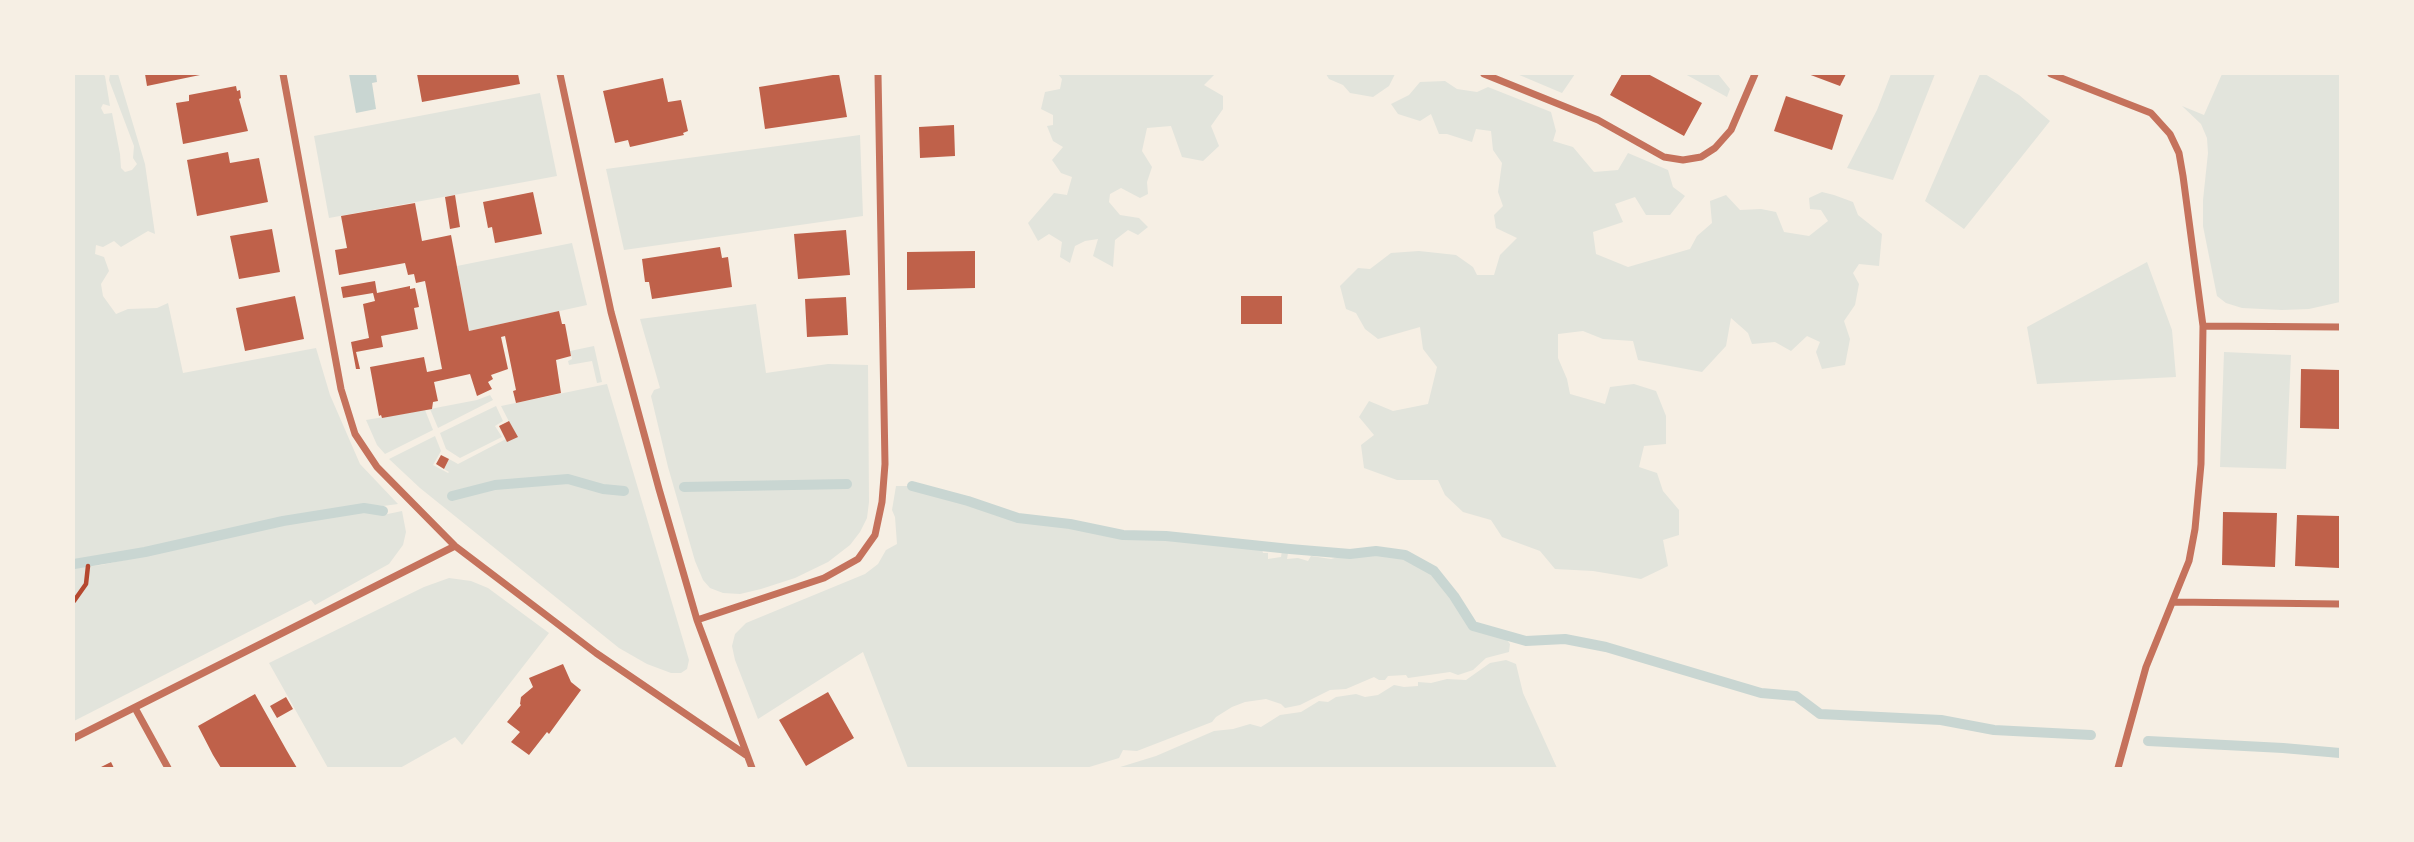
<!DOCTYPE html>
<html>
<head>
<meta charset="utf-8">
<style>
	body { margin:0 }
	#map { position:relative; width:2414px; height:842px; overflow:hidden; background:#f6efe4; font-family:Karla,sans-serif }
	canvas { display:block }
	.frame { position:absolute; inset:0; border:75px solid #f6efe4; pointer-events:none }
</style>
</head>
<body>
<div id="map">
<canvas width="2414" height="842"></canvas>
<div class="frame"></div>
</div>
<script>
const context = document.querySelector('canvas').getContext('2d');
context.lineJoin = 'round';
function fill(path, color) {
  context.fillStyle = color;
  context.fill(path, 'evenodd');
}
function shape(rows) {
  const path = new Path2D();
  for (const r of rows) {
    path.moveTo(r[0], r[1]);
    for (let i = 2; i < r.length; i += 2) path.lineTo(r[i], r[i + 1]);
  }
  return path;
}
function strokePath(path, color, width, dash) {
  context.strokeStyle = color;
  context.lineWidth = width;
  context.lineCap = dash ? 'butt' : 'round';
  context.setLineDash(dash || []);
  context.stroke(path);
}
fill(shape([
	[74,74,103,74,105,76,110,106,103,104,101,108,104,114,112,113,120,154,121,168,125,172,132,170,137,164,133,158,134,146,109,80,110,74,118,74,145,164,155,234,148,231,121,247,114,241,103,247,96,245,95,254,104,257,109,271,101,284,103,296,116,314,128,309,157,308,168,303,183,373,316,348,330,395,360,464,398,504,383,506,365,505,293,517,232,528,145,549,74,560],
	[1058,74,1215,74,1204,85,1223,96,1223,109,1211,126,1219,146,1203,161,1182,157,1171,126,1147,128,1142,151,1152,167,1147,182,1148,194,1140,198,1121,188,1110,194,1109,202,1120,215,1139,218,1148,227,1138,235,1128,230,1115,240,1113,267,1093,256,1098,239,1085,241,1075,246,1070,263,1060,257,1062,242,1049,234,1038,241,1028,223,1054,193,1067,195,1072,177,1061,173,1052,160,1063,147,1053,141,1047,126,1053,125,1053,115,1041,109,1045,92,1060,89,1062,79],
	[1326,74,1395,74,1389,86,1373,97,1350,93,1343,85,1329,79],
	[1517,74,1575,74,1562,93],
	[1685,74,1718,74,1730,89,1727,97],
	[1891,74,1935,74,1893,180,1847,168,1877,110],
	[1980,74,1985,74,2019,95,2050,121,1964,229,1925,201],
	[2222,74,2340,74,2340,302,2309,309,2282,310,2242,308,2226,303,2217,296,2203,226,2203,200,2208,153,2207,138,2201,124,2182,106,2204,115],
	[1445,81,1457,89,1477,92,1488,87,1551,112,1556,131,1553,141,1573,147,1594,172,1618,170,1628,153,1668,170,1673,187,1685,196,1670,215,1646,215,1635,197,1615,204,1623,222,1593,232,1596,254,1628,267,1690,249,1697,236,1712,223,1710,201,1726,195,1740,210,1761,209,1776,212,1784,232,1809,236,1828,221,1821,210,1810,209,1809,198,1822,192,1834,195,1853,202,1858,215,1882,234,1879,266,1859,264,1853,273,1859,284,1855,305,1844,321,1850,339,1845,365,1822,369,1816,352,1820,342,1807,336,1791,351,1775,342,1752,344,1748,333,1731,318,1726,346,1702,372,1638,360,1633,341,1603,339,1583,331,1558,334,1558,358,1567,379,1570,394,1605,404,1610,387,1634,384,1656,391,1666,416,1666,444,1644,446,1639,467,1657,473,1663,491,1679,510,1679,535,1663,540,1668,566,1641,579,1593,571,1555,569,1540,551,1502,537,1491,520,1463,512,1445,495,1438,480,1397,480,1364,468,1361,445,1374,435,1359,417,1369,401,1393,411,1428,404,1437,367,1423,349,1420,327,1378,339,1365,329,1356,313,1346,309,1340,286,1358,268,1370,269,1391,253,1419,251,1456,255,1473,267,1477,275,1494,275,1500,255,1517,238,1496,228,1494,215,1503,206,1498,192,1502,163,1493,150,1491,131,1476,129,1472,142,1447,134,1439,134,1431,114,1420,121,1398,114,1391,104,1409,95,1420,82],
	[540,93,557,176,329,218,314,136],
	[860,135,863,216,624,250,606,169],
	[572,243,587,305,469,331,457,266],
	[2147,262,2172,330,2176,377,2037,384,2027,327],
	[756,304,766,373,828,364,868,365,869,502,867,518,860,532,850,545,828,562,795,578,761,589,740,594,723,593,710,588,703,580,695,561,668,467,651,396,654,390,660,388,640,319],
	[594,346,602,382,597,383,592,361,569,365,568,361,572,359,570,351],
	[2224,352,2291,355,2286,469,2220,467],
	[607,384,689,660,687,669,681,673,671,673,647,664,619,648,420,488,389,459,435,436,441,451,433,465,448,473,449,472,444,469,449,459,458,464,506,439,517,437,501,406],
	[490,395,493,400,438,428,430,409,477,400],
	[496,406,503,421,495,426,502,437,460,458,446,449,440,433],
	[425,410,433,430,385,454,377,445,366,420],
	[896,486,912,486,968,501,1018,518,1070,524,1123,535,1166,536,1265,547,1262,549,1263,553,1268,553,1268,559,1281,557,1282,551,1288,553,1287,559,1298,558,1308,561,1311,556,1331,559,1350,554,1376,551,1405,555,1434,571,1454,596,1473,625,1504,636,1510,644,1509,652,1486,658,1473,670,1458,675,1450,672,1408,678,1406,675,1388,676,1385,680,1379,680,1374,677,1346,689,1330,690,1300,705,1285,708,1281,704,1266,699,1245,702,1232,707,1216,717,1212,722,1137,751,1123,750,1119,758,1086,768,908,768,863,652,758,719,735,660,732,646,735,634,746,623,865,574,878,564,886,550,897,544,895,517,892,510],
	[358,511,383,515,402,511,406,532,403,545,389,564,315,605,311,600,74,721,74,568,101,565,149,555,197,541],
	[449,578,471,581,488,588,549,633,462,745,455,737,400,768,328,768,269,663,424,587],
	[1506,660,1516,664,1523,693,1557,768,1117,768,1156,756,1214,731,1233,729,1250,724,1261,727,1280,715,1301,712,1319,701,1328,702,1336,697,1356,694,1365,697,1378,695,1394,685,1404,687,1418,686,1418,682,1431,683,1447,679,1466,680,1490,663]
]), '#e2e4dc');
fill(shape([
	[349,74,376,74,377,82,372,83,376,109,356,113]
]), '#c9d6d2');
strokePath(shape([
	[912,486,968,501,1018,518,1070,524,1123,535,1166,536,1290,549,1350,554,1376,551,1405,555,1434,571,1454,596,1473,626,1526,641,1565,639,1606,647,1761,693,1796,696,1820,714,1941,720,1994,730,2091,735],
	[684,487,847,484],
	[452,496,495,485,568,479,603,489,624,491],
	[74,564,145,552,283,521,364,508,383,511],
	[2148,741,2283,748,2340,753]
]), '#c9d6d2', 10);
fill(shape([
	[145,74,200,74,200,75,147,86],
	[417,74,518,74,520,84,422,102],
	[839,74,847,117,765,129,759,87],
	[1622,74,1648,74,1702,103,1684,136,1610,95],
	[1808,74,1846,74,1840,86],
	[663,78,668,102,681,100,688,131,683,133,684,135,630,147,628,140,615,143,603,91],
	[236,86,237,91,240,90,241,98,239,99,248,131,183,144,176,103,189,101,189,95],
	[1786,96,1843,115,1832,150,1774,131],
	[954,125,955,156,920,158,919,127],
	[228,152,230,163,259,158,268,202,197,216,187,160],
	[533,192,542,234,495,243,492,227,488,228,483,202],
	[455,195,460,227,450,229,445,197],
	[415,203,422,241,451,235,469,331,559,311,562,324,565,324,571,356,556,360,561,393,516,403,513,391,516,390,505,336,501,337,508,369,491,375,493,379,488,382,492,389,477,396,470,374,434,382,438,401,433,402,432,409,382,418,381,415,379,416,370,367,424,357,427,372,442,369,425,281,416,283,414,274,408,275,405,263,339,275,335,250,347,248,341,216],
	[272,229,280,272,239,279,230,236],
	[846,230,850,275,798,279,794,234],
	[720,247,722,258,728,257,732,287,652,299,649,282,645,282,642,259],
	[975,251,975,288,907,290,907,252],
	[375,281,377,293,410,286,410,289,415,288,419,307,414,308,418,329,381,336,383,347,356,352,360,369,356,369,351,342,369,338,363,304,375,301,373,293,343,298,341,287],
	[295,296,304,339,245,351,236,308],
	[1241,296,1282,296,1282,324,1241,324],
	[846,297,848,335,807,337,805,299],
	[2301,369,2340,370,2340,429,2300,428],
	[509,421,518,437,507,442,499,426],
	[441,455,449,459,444,469,436,464],
	[2223,512,2277,513,2275,567,2222,565],
	[2297,515,2340,516,2339,568,2295,566],
	[563,664,571,682,581,690,549,734,547,732,529,755,511,742,520,732,507,722,521,705,520,704,521,697,533,687,529,678],
	[828,692,854,738,806,766,779,720],
	[255,694,287,751,297,768,221,768,213,755,198,726],
	[286,697,293,709,277,718,270,706],
	[111,762,114,768,99,768]
]), '#bf614a');
strokePath(shape([
	[74,601,86,584,88,566]
]), '#b5482f', 4.5);
strokePath(shape([
	[283,74,341,389,355,434,377,467,455,546,596,653,746,755],
	[560,74,611,312,659,489,697,620,752,768],
	[1484,74,1598,120,1664,157,1683,160,1701,157,1715,148,1731,130,1755,74],
	[2051,74,2151,113,2170,134,2179,153,2183,176,2203,326,2201,464,2195,529,2189,561,2146,667,2118,768],
	[2203,326,2340,327],
	[2173,602,2340,604],
	[697,620,824,578,858,559,875,535,882,502,885,464,878,74],
	[135,708,168,768],
	[74,738,455,546]
]), '#c5725c', 7);
</script>
</body>
</html>
